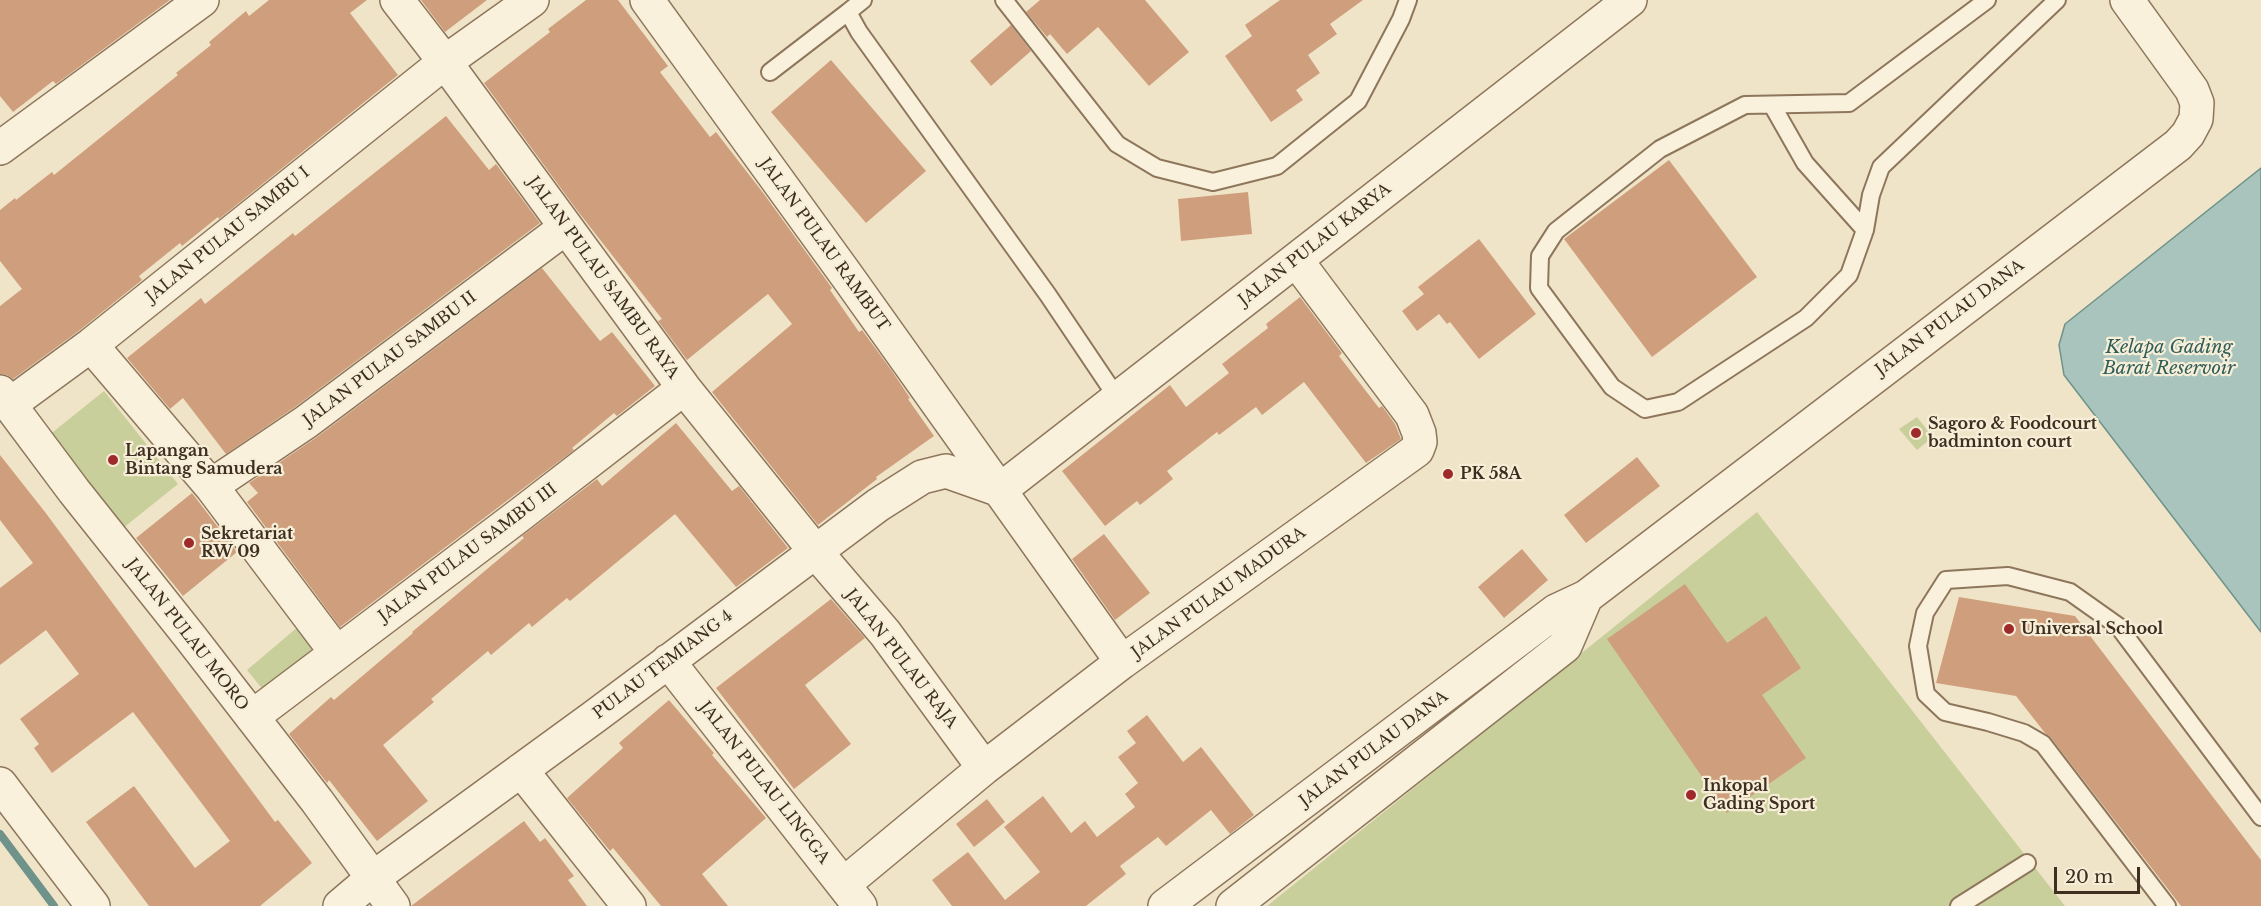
<!DOCTYPE html>
<html>
<head>
<meta charset="utf-8">
<style>
	body { margin:0 }
	#map { position:relative; width:2261px; height:906px; overflow:hidden; background:#f0e4c8; font-family:"Libre Baskerville",serif }
	canvas { display:block }
	.scale { position:absolute; left:2054px; top:867px; width:86px; height:27px; box-sizing:border-box; border:3px solid #3d2e20; border-top:0; padding-left:8px; font-size:18px; line-height:21px; white-space:nowrap; color:#3d2e20; -webkit-text-stroke:4px #f7eed8; paint-order:stroke }
</style>
</head>
<body>
<div id="map">
<canvas width="2261" height="906"></canvas>
<div class="scale">20 m</div>
</div>
<script>
const context = document.querySelector('canvas').getContext('2d');
context.lineJoin = 'round';
function fill(path, color) {
  context.fillStyle = color;
  context.fill(path, 'evenodd');
}
function shape(rows) {
  const path = new Path2D();
  for (const r of rows) {
    path.moveTo(r[0], r[1]);
    for (let i = 2; i < r.length; i += 2) path.lineTo(r[i], r[i + 1]);
  }
  return path;
}
function strokePath(path, color, width, dash) {
  context.strokeStyle = color;
  context.lineWidth = width;
  context.lineCap = dash ? 'butt' : 'round';
  context.setLineDash(dash || []);
  context.stroke(path);
}
function write(font, color, halo, rows, align = 'center') {
  context.font = font + ' "Libre Baskerville",serif';
  context.lineWidth = 4.5;
  context.setLineDash([]);
  context.textBaseline = 'middle';
  context.strokeStyle = halo;
  context.fillStyle = color;
  for (const [text, x, y, turn = 0] of rows) {
    context.save();
    context.translate(x, y);
    context.rotate((+turn || 0) * Math.PI / 180);
    context.textAlign = isNaN(turn) ? turn : align;
    if (halo) context.strokeText(text, 0, 0);
    context.fillText(text, 0, 0);
    context.restore();
  }
}
fill(shape([
	[104,391,178,484,122,529,48,436],
	[1917,417,1933,437,1917,450,1899,429],
	[1757,512,2065,906,1267,906],
	[299,626,315,647,264,691,247,670]
]), '#c9cf9b');
const water = shape([
	[2261,168,2261,632,2064,375,2059,345,2065,324,2261,168]
]);
fill(water, '#a9c4bc');
strokePath(water, '#6f938a', 1.5);
strokePath(shape([
	[0,834,54,906]
]), '#6f938a', 8);
fill(shape([
	[0,0,170,0,56,84,53,81,13,112,0,96],
	[269,0,367,0,350,13,398,75,219,219,218,217,182,246,180,243,139,276,142,280,80,330,13,379,7,375,0,374,0,306,22,289,0,261,0,210,15,198,16,200,52,172,54,175,178,75,176,73,211,45,209,42,246,11,249,16],
	[421,0,487,0,445,32],
	[586,0,618,0,668,66,660,72,710,137,716,132,764,194,832,288,830,290,859,332,862,330,892,371,910,398,908,399,934,436,876,477,877,479,818,525,712,392,792,324,768,294,687,360,658,321,662,319,576,209,484,83,550,32,548,29],
	[1040,0,1145,0,1189,52,1149,86,1098,27,1067,54,1050,34,1047,37,1026,12],
	[1280,0,1363,0,1330,24,1337,34,1308,55,1320,73,1296,90,1303,100,1271,122,1225,56,1252,36,1245,25],
	[1011,25,1031,51,991,86,970,61],
	[831,60,926,171,866,223,771,112],
	[446,116,489,170,496,164,540,223,295,407,226,454,183,398,170,409,127,358,201,298,205,304,293,233,295,236],
	[1669,160,1757,277,1652,357,1564,239],
	[1248,192,1252,234,1181,241,1178,199],
	[1479,239,1536,314,1479,359,1450,322,1447,324,1439,314,1417,331,1402,311,1424,294,1418,287],
	[542,268,600,341,612,332,655,386,617,416,614,413,572,448,574,450,340,627,247,502,258,493,249,483,317,437],
	[1300,297,1342,353,1339,356,1379,408,1382,406,1395,424,1401,439,1366,463,1304,382,1262,415,1256,407,1219,435,1217,432,1167,471,1173,479,1140,505,1137,501,1105,526,1062,471,1170,385,1186,407,1229,373,1222,364,1268,328,1266,324],
	[676,423,732,491,739,486,788,548,736,587,675,514,570,601,567,598,532,627,529,623,491,655,488,651,431,699,434,702,383,745,428,801,377,841,329,780,327,783,289,734,331,697,334,700,413,633,412,632,524,538,522,536,597,479,602,486],
	[0,455,45,512,275,822,278,820,312,863,260,906,149,906,86,822,134,786,195,868,230,841,133,712,52,773,34,748,39,744,20,719,79,674,46,630,0,665,0,588,33,563,0,520],
	[1637,457,1660,486,1586,543,1564,515],
	[192,493,237,552,183,596,136,538],
	[1104,534,1150,593,1115,620,1072,559],
	[1522,549,1548,580,1504,618,1478,587],
	[1685,584,1727,643,1766,616,1801,668,1762,695,1806,758,1727,813,1607,639],
	[1959,597,2075,616,2261,860,2261,906,2181,906,2051,738,2045,733,2016,696,1936,683],
	[831,599,865,638,805,685,851,744,794,789,716,688],
	[669,700,714,753,712,755,766,818,702,874,728,906,661,906,613,848,610,851,567,798,623,748,619,743],
	[1147,715,1183,762,1201,747,1254,815,1230,834,1211,810,1166,846,1158,837,1120,866,1126,874,1086,906,952,906,932,880,968,852,1005,900,1040,872,1004,827,1043,796,1071,833,1085,821,1097,837,1135,807,1125,794,1138,783,1118,757,1136,743,1127,731],
	[987,799,1005,822,974,847,956,824],
	[524,821,540,842,545,838,574,876,568,880,587,906,411,906]
]), '#cf9f7d');
const lane = shape([
	[863,0,848,12,859,32,1048,295,1118,399],
	[1004,0,1117,144,1157,168,1213,182,1277,166,1358,101,1401,19,1408,0],
	[1987,0,1849,103,1745,105,1660,149,1556,231,1540,256,1539,288,1612,387,1645,409,1678,402,1806,318,1849,275,1865,230,1871,195,1881,167,2057,0],
	[770,72,848,12],
	[1772,105,1805,163,1865,230],
	[1959,906,2027,863],
	[2167,906,2043,744,2024,733,1988,722,1945,712,1926,694,1918,646,1925,613,1946,580,2008,576,2070,592,2118,626,2261,817]
]);
const street = shape([
	[397,0,445,62,684,388,815,551,885,633,984,768],
	[647,0,847,276,1122,662],
	[0,148,202,0],
	[91,345,211,486,336,652],
	[0,392,74,491,191,638,317,801,393,906],
	[9,405,91,345,445,62,532,0],
	[211,486,306,422,565,228],
	[1000,490,1630,0],
	[668,661,860,906],
	[252,717,517,517,684,388],
	[521,770,629,906],
	[0,784,93,906],
	[844,884,984,768,1122,662,1417,450,1420,442,1419,433,1412,415,1296,260],
	[340,906,373,878,594,717,878,505,922,477,946,471,1000,490],
	[1165,906,1556,611,1586,597,2178,145,2188,134,2196,119,2197,103,2192,90,2127,0],
	[1233,906,1565,646,1586,597]
]);
strokePath(lane, '#8d765c', 20);
strokePath(street, '#8d765c', 36);
strokePath(lane, '#faf1dc', 16);
strokePath(street, '#faf1dc', 33);
for (const [x, y, r, color] of [
	[1916,433,6,"#9e2a2b"],
	[113,460,6,"#9e2a2b"],
	[1448,474,6,"#9e2a2b"],
	[189,543,6,"#9e2a2b"],
	[2009,629,6,"#9e2a2b"],
	[1691,795,6,"#9e2a2b"]
]) {
  const dot = new Path2D();
  dot.arc(x, y, r, 0, 2 * Math.PI);
  context.fillStyle = color;
  context.fill(dot);
  strokePath(dot, '#f7eed8', 2);
}
write('16px', '#3d2e20', '#f7eed8', [
	["JALAN PULAU SAMBU I",228,235,-39],
	["JALAN PULAU RAMBUT",824,245,54],
	["JALAN PULAU KARYA",1315,245,-38],
	["JALAN PULAU SAMBU RAYA",603,278,54],
	["JALAN PULAU DANA",1950,318,-37],
	["JALAN PULAU SAMBU II",390,359,-37],
	["JALAN PULAU SAMBU III",468,553,-37],
	["JALAN PULAU MADURA",1219,593,-36],
	["JALAN PULAU MORO",187,635,52],
	["JALAN PULAU RAJA",901,659,52],
	["PULAU TEMIANG 4",663,665,-37],
	["JALAN PULAU DANA",1374,749,-37],
	["JALAN PULAU LINGGA",764,783,52]
]);
write('bold 16px', '#3d2e20', '#f7eed8', [
	["Sagoro & Foodcourt",1928,424],
	["badminton court",1928,442],
	["Lapangan",125,451],
	["Bintang Samudera",125,469],
	["PK 58A",1460,474],
	["Sekretariat",201,534],
	["RW 09",201,552],
	["Universal School",2021,629],
	["Inkopal",1703,786],
	["Gading Sport",1703,804]
], 'left');
write('italic 18px', '#2f5d5a', '#f7eed8', [
	["Kelapa Gading",2169,348],
	["Barat Reservoir",2169,369]
]);
</script>
</body>
</html>
